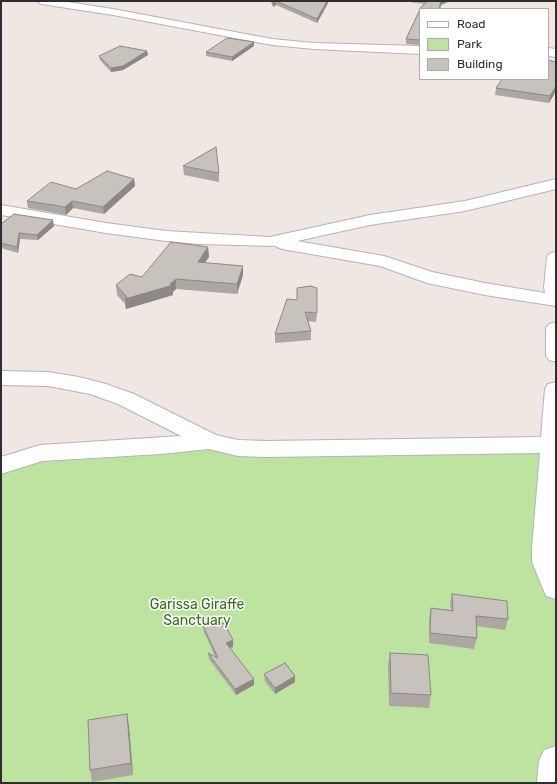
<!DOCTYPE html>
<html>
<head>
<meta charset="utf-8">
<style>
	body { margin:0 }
	#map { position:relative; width:557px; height:784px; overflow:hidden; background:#efe7e1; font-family:Rubik,sans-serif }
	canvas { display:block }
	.frame { position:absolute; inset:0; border:2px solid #2e2e2e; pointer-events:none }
	.legend { position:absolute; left:419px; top:8px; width:130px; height:72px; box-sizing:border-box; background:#fff; border:1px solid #ababab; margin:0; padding:5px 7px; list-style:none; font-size:12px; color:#2e2e2e }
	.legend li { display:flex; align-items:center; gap:8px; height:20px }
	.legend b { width:20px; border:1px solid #ababab }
</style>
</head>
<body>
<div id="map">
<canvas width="557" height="784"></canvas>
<div class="frame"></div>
<ul class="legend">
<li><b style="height:5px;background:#fff"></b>Road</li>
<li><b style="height:11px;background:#bce49e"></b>Park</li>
<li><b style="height:11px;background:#c8c2bc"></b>Building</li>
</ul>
</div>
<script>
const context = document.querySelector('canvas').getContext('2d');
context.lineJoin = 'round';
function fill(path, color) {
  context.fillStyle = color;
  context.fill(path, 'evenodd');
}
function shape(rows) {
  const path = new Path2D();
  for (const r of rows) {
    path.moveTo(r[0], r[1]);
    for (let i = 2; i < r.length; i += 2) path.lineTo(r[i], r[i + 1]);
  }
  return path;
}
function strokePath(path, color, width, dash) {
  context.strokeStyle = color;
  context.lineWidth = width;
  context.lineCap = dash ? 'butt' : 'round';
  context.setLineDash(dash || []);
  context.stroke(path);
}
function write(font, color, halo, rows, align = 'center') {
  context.font = font + ' Rubik,sans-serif';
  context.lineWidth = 3;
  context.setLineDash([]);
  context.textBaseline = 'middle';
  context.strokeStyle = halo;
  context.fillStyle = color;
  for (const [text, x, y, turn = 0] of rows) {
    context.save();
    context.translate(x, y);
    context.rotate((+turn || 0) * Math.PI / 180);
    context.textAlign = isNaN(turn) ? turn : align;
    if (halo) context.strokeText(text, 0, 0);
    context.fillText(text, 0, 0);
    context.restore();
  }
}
fill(shape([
	[556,445,556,783,1,783,1,466,60,451]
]), '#bce49e');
const minor = shape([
	[36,1,61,1,113,9,272,39,314,43,420,46,420,54,314,49,272,45,113,15,41,4,36,1],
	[548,48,556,49,556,57,548,56,548,48],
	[556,179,556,189,465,211,370,225,297,241,384,256,432,272,485,283,545,293,544,287,547,257,550,253,556,252,556,306,485,295,427,283,380,266,282,249,275,246,199,244,166,241,106,233,1,215,1,205,106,223,166,231,270,237,370,215,465,201,556,179],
	[556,322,556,362,549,360,546,356,546,328,549,324,556,322],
	[1,371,48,372,79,377,106,384,134,394,216,435,238,440,266,441,541,437,545,389,548,384,556,382,556,599,546,596,532,562,532,548,540,453,266,457,238,456,209,449,161,454,42,461,1,474,1,457,40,445,181,436,118,404,90,394,48,386,1,385,1,371],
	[556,746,556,783,537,783,539,761,544,750,556,746]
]);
strokePath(minor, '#b1b4be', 2);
fill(minor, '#fff');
fill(shape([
	[268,1,328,1,328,3,317,23,276,5,273,7,271,2],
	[403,1,450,1,441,5,440,9,420,9,420,45,406,44,406,39,421,7,424,4],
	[254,46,232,61,206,56,206,52],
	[147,51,148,55,123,70,111,72,100,60,99,56],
	[556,62,556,91,549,103,495,95,496,88],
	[183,166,219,173,219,182,184,175],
	[134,179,135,186,104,214,73,208,66,215,28,208,27,201,76,189],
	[1,224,54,226,38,240,20,239,18,253,1,248],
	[208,247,209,257,205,263,243,275,237,294,176,289,173,292,173,295,126,309,125,304,117,295,116,285,142,277],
	[287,299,317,313,316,322,308,321,311,331,311,340,275,343,275,334],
	[452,594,508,619,505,630,476,626,477,638,474,649,429,643,429,619,431,608,451,610,450,604],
	[203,626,214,627,233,647,230,648,254,685,236,695,209,659,208,653,215,656,204,632],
	[390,653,431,695,429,708,389,706,388,665],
	[264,674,295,682,275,694,265,681],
	[129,726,133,775,92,782,90,770]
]), '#aca7a2');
fill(shape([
	[276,1,276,5,273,7,273,3],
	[327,1,328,1,328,3,317,23,317,19],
	[441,1,450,1,441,5,440,9,439,9],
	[254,42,254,46,232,61,232,57],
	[147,51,148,55,123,70,111,72,111,68],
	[556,86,556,91,549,103,550,96],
	[134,179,135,186,104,214,103,207],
	[72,201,73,208,66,215,65,207],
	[53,220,54,226,38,240,37,235],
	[19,233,20,239,18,253,17,247],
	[208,247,209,257,198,272,198,262],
	[243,266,243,275,237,294,237,284],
	[176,279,176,289,173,292,173,295,126,309,125,299,170,284],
	[233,640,233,647,226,649,226,643],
	[295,676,295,682,275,694,275,688],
	[254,679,254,685,236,695,235,689],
	[127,714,129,726,133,775,131,763]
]), '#8c8884');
const building = shape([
	[272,1,276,1,273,3,272,1],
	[276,1,327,1,317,19,276,1],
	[428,1,441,1,439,9,420,9,420,40,406,39,421,7,428,1],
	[227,38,254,42,232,57,206,52,227,38],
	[120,46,147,51,123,66,111,68,99,56,120,46],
	[548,60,556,62,556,86,550,96,496,88,502,79,548,79,548,60],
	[216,147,219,173,183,166,216,147],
	[107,171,134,179,103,207,72,201,65,207,27,201,51,182,76,189,107,171],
	[14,214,53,220,37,235,19,233,17,247,1,243,1,224,14,214],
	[171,242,208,247,198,262,243,266,237,284,176,279,170,284,173,285,125,299,127,297,116,285,130,274,142,277,171,242],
	[310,286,317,288,317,313,305,312,311,331,275,334,287,299,297,300,297,288,310,286],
	[452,594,507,601,508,619,476,616,477,638,430,633,431,608,453,611,452,594],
	[210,622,214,627,224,623,233,640,226,643,254,679,235,689,208,653,218,658,203,626,210,622],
	[390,653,428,655,431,695,391,693,390,653],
	[285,663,295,676,275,688,264,674,285,663],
	[127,714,131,763,90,770,88,720,127,714]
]);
fill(building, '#c8c2bc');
strokePath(building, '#8c8884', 1);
write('14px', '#346d1c', '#fff', [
	["Garissa Giraffe",197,605],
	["Sanctuary",197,621]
]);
</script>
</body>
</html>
